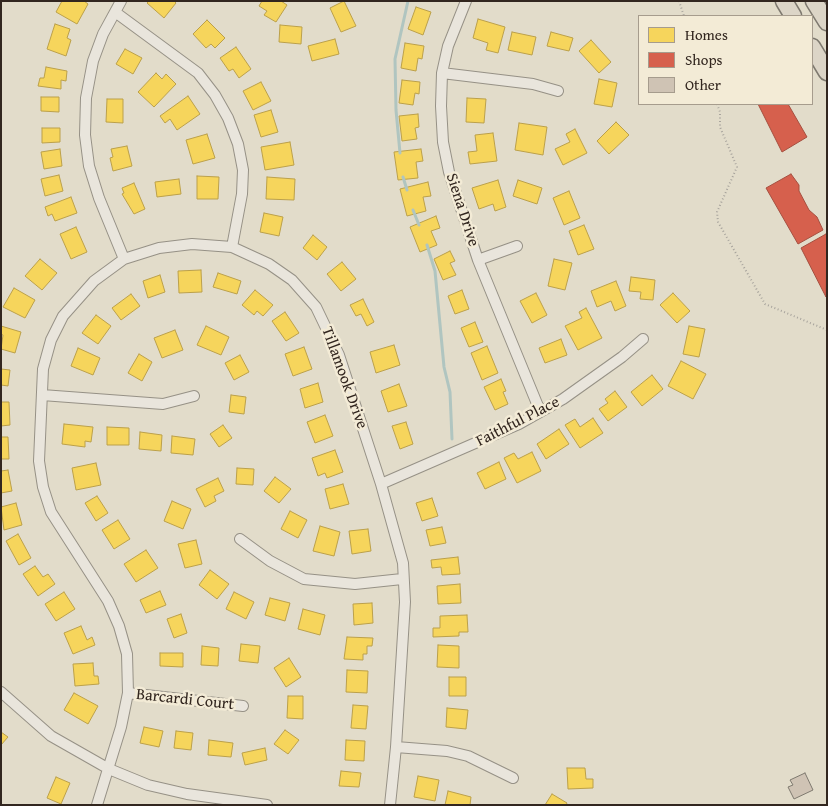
<!DOCTYPE html>
<html>
<head>
<meta charset="utf-8">
<style>
	body { margin:0 }
	#map { position:relative; width:828px; height:806px; overflow:hidden; background:#e2dcca; font-family:"Gentium Book Plus",serif }
	canvas { display:block }
	.frame { position:absolute; inset:0; border:2px solid #32261f; pointer-events:none }
	.legend { position:absolute; left:638px; top:15px; width:175px; height:90px; box-sizing:border-box; background:#f3ebd6; border:1px solid #a69c8d; margin:0; padding:6px 9px; list-style:none; font-size:15px; color:#32261f }
	.legend li { display:flex; align-items:center; gap:10px; height:25px }
	.legend b { width:25px; border:1px solid #a69c8d }
</style>
</head>
<body>
<div id="map">
<canvas width="828" height="806"></canvas>
<div class="frame"></div>
<ul class="legend">
<li><b style="height:14px;background:#f6d55c"></b>Homes</li>
<li><b style="height:14px;background:#d6604d"></b>Shops</li>
<li><b style="height:14px;background:#cfc3b4"></b>Other</li>
</ul>
</div>
<script>
const context = document.querySelector('canvas').getContext('2d');
context.lineJoin = 'round';
function fill(path, color) {
  context.fillStyle = color;
  context.fill(path, 'evenodd');
}
function shape(rows) {
  const path = new Path2D();
  for (const r of rows) {
    path.moveTo(r[0], r[1]);
    for (let i = 2; i < r.length; i += 2) path.lineTo(r[i], r[i + 1]);
  }
  return path;
}
function strokePath(path, color, width, dash) {
  context.strokeStyle = color;
  context.lineWidth = width;
  context.lineCap = dash ? 'butt' : 'round';
  context.setLineDash(dash || []);
  context.stroke(path);
}
function write(font, color, halo, rows, align = 'center') {
  context.font = font + ' "Gentium Book Plus",serif';
  context.lineWidth = 5;
  context.setLineDash([]);
  context.textBaseline = 'middle';
  context.strokeStyle = halo;
  context.fillStyle = color;
  for (const [text, x, y, turn = 0] of rows) {
    context.save();
    context.translate(x, y);
    context.rotate((+turn || 0) * Math.PI / 180);
    context.textAlign = isNaN(turn) ? turn : align;
    if (halo) context.strokeText(text, 0, 0);
    context.fillText(text, 0, 0);
    context.restore();
  }
}
const homes = shape([
	[62,1,84,1,88,4,77,24,56,12,62,1],
	[149,1,174,1,176,3,164,18,147,3,149,1],
	[262,1,281,1,287,5,276,22,264,15,267,11,259,6,262,1],
	[344,1,356,26,341,32,330,8,344,1],
	[416,7,431,12,423,35,408,29,416,7],
	[478,19,505,27,498,53,486,50,488,43,473,38,478,19],
	[207,20,225,38,215,48,211,44,206,48,193,34,207,20],
	[55,24,70,29,67,38,71,40,66,56,47,49,55,24],
	[280,25,302,27,301,44,279,42,280,25],
	[512,32,536,37,532,55,508,50,512,32],
	[551,32,573,38,569,51,547,46,551,32],
	[335,39,339,54,312,61,308,46,335,39],
	[591,40,611,62,599,73,579,51,591,40],
	[405,43,424,46,422,59,418,58,416,71,401,68,405,43],
	[236,47,251,69,239,78,233,69,229,71,220,58,236,47],
	[125,49,142,58,133,74,116,64,125,49],
	[46,67,67,71,66,81,61,80,61,89,38,86,40,78,44,78,46,67],
	[156,73,162,79,166,74,176,84,154,107,138,92,156,73],
	[599,79,617,83,612,107,594,104,599,79],
	[402,80,420,82,419,94,415,93,413,105,399,103,402,80],
	[261,82,271,101,253,110,243,91,261,82],
	[188,96,200,114,177,130,170,119,165,123,160,116,188,96],
	[41,97,59,97,59,112,41,111,41,97],
	[467,98,486,99,484,123,466,122,467,98],
	[107,99,123,99,123,123,106,122,107,99],
	[271,110,278,132,261,137,254,115,271,110],
	[418,114,419,127,415,128,417,139,402,141,399,116,418,114],
	[616,122,629,135,609,154,597,141,616,122],
	[519,123,547,127,543,155,515,150,519,123],
	[42,128,60,128,60,142,42,143,42,128],
	[575,129,587,153,563,165,555,149,570,142,566,134,575,129],
	[493,133,497,161,470,164,468,152,477,151,475,135,493,133],
	[207,134,215,158,193,164,186,140,207,134],
	[290,142,294,165,265,170,261,147,290,142],
	[127,146,132,166,113,171,110,158,113,157,111,149,127,146],
	[60,149,62,166,44,169,41,152,60,149],
	[421,149,423,161,416,162,418,178,398,180,394,152,421,149],
	[59,175,63,191,45,196,41,179,59,175],
	[197,176,219,177,218,199,197,199,197,176],
	[267,177,295,179,294,200,266,199,267,177],
	[179,179,181,194,157,197,155,182,179,179],
	[498,180,506,207,495,211,493,204,479,209,472,188,498,180],
	[518,180,542,188,537,204,513,196,518,180],
	[428,182,431,196,423,197,426,211,407,216,400,189,428,182],
	[134,183,145,209,134,214,122,194,124,193,122,188,134,183],
	[569,191,580,218,564,225,553,198,569,191],
	[71,197,77,213,55,221,52,214,48,216,45,207,71,197],
	[264,213,283,217,279,236,260,232,264,213],
	[436,216,440,228,431,231,437,245,420,252,410,227,436,216],
	[584,225,594,249,578,255,569,231,584,225],
	[76,227,87,252,71,259,60,234,76,227],
	[313,235,327,247,317,260,303,248,313,235],
	[450,251,455,261,450,263,456,275,443,280,434,259,450,251],
	[40,259,57,273,42,290,25,276,40,259],
	[554,259,572,263,565,290,548,286,554,259],
	[342,262,356,279,341,291,327,274,342,262],
	[201,270,202,292,179,293,178,271,201,270],
	[218,273,241,281,237,294,213,287,218,273],
	[160,275,165,292,148,298,143,281,160,275],
	[631,277,655,280,653,300,640,299,641,292,629,291,631,277],
	[616,281,626,306,615,311,611,301,597,307,591,291,616,281],
	[14,288,35,300,25,318,3,307,14,288],
	[255,290,273,305,263,316,257,311,254,315,242,305,255,290],
	[462,290,469,309,455,314,448,296,462,290],
	[536,293,547,315,532,323,520,301,536,293],
	[673,293,690,311,677,323,660,305,673,293],
	[131,294,140,306,121,320,112,308,131,294],
	[363,299,374,322,367,326,361,314,356,316,350,305,363,299],
	[586,308,602,338,578,350,565,326,582,318,579,312,586,308],
	[285,312,299,333,286,341,272,321,285,312],
	[96,315,111,326,98,344,82,333,96,315],
	[475,322,483,342,469,347,461,328,475,322],
	[1,326,21,332,15,353,1,349,3,335,1,334,1,326],
	[206,326,229,337,221,355,197,345,206,326],
	[689,326,705,329,699,357,683,354,689,326],
	[175,330,183,350,162,358,154,338,175,330],
	[561,339,567,355,545,363,539,348,561,339],
	[394,345,400,365,376,373,370,352,394,345],
	[487,346,498,373,482,380,471,353,487,346],
	[304,347,312,369,293,376,285,354,304,347],
	[78,348,100,358,93,375,71,366,78,348],
	[139,354,152,362,142,381,128,373,139,354],
	[240,355,249,372,234,380,225,363,240,355],
	[681,361,706,374,693,399,668,386,681,361],
	[1,369,10,370,8,386,1,385,1,369],
	[652,375,663,389,642,406,631,392,652,375],
	[501,379,506,391,503,392,508,404,495,410,484,387,501,379],
	[318,383,323,402,305,408,300,389,318,383],
	[399,384,407,406,388,412,381,391,399,384],
	[615,391,627,407,608,421,599,409,608,403,605,399,615,391],
	[231,395,246,397,244,414,229,412,231,395],
	[1,402,9,402,10,425,1,426,1,402],
	[325,415,333,436,315,443,307,422,325,415],
	[593,418,603,433,580,448,565,425,575,419,580,427,593,418],
	[406,422,413,444,400,449,392,426,406,422],
	[64,424,93,427,91,442,85,441,85,447,62,444,64,424],
	[223,425,232,438,219,447,210,434,223,425],
	[107,427,129,428,129,445,107,445,107,427],
	[559,429,569,444,546,459,537,444,559,429],
	[140,432,162,435,161,451,139,449,140,432],
	[172,436,195,439,193,455,171,453,172,436],
	[1,437,8,437,9,459,1,459,1,437],
	[335,450,343,472,327,478,325,473,318,476,312,458,335,450],
	[532,452,541,471,517,483,504,458,514,453,518,459,532,452],
	[499,462,506,479,485,489,477,473,499,462],
	[96,463,101,485,76,490,72,468,96,463],
	[237,468,254,469,253,485,236,484,237,468],
	[8,470,12,491,1,493,1,471,8,470],
	[275,477,291,489,279,503,264,491,275,477],
	[218,478,224,491,214,496,216,501,205,507,196,489,218,478],
	[343,484,349,504,330,509,325,489,343,484],
	[97,496,108,513,96,521,85,503,97,496],
	[432,498,438,516,422,521,416,503,432,498],
	[172,501,191,509,183,529,164,521,172,501],
	[16,503,22,525,4,530,1,507,16,503],
	[290,511,307,520,298,538,281,529,290,511],
	[118,520,130,539,114,549,102,530,118,520],
	[320,526,340,532,334,556,313,551,320,526],
	[442,527,446,543,430,546,426,530,442,527],
	[368,529,371,551,352,554,349,531,368,529],
	[18,534,31,558,19,565,6,541,18,534],
	[196,540,202,564,185,568,178,544,196,540],
	[146,550,158,568,136,582,124,564,146,550],
	[458,557,460,574,442,575,441,567,432,568,431,560,458,557],
	[35,566,43,577,48,574,55,584,38,596,23,574,35,566],
	[210,570,229,584,217,599,199,585,210,570],
	[460,584,461,603,438,604,437,586,460,584],
	[160,591,166,605,146,613,140,600,160,591],
	[64,592,75,609,56,621,45,604,64,592],
	[234,592,254,602,246,619,226,609,234,592],
	[270,598,290,603,285,621,265,615,270,598],
	[372,603,373,623,354,625,353,604,372,603],
	[303,609,325,615,320,635,298,629,303,609],
	[181,614,187,633,174,638,167,619,181,614],
	[467,615,468,632,459,632,459,636,433,637,433,628,440,628,440,616,467,615],
	[81,626,87,640,92,637,95,645,73,654,64,633,81,626],
	[347,637,373,638,372,646,367,646,367,654,363,654,363,660,344,659,347,637],
	[241,644,260,646,258,663,239,661,241,644],
	[438,645,459,646,459,668,437,667,438,645],
	[202,646,219,648,218,666,201,665,202,646],
	[160,653,183,653,183,667,160,666,160,653],
	[289,658,301,677,286,687,274,668,289,658],
	[93,663,94,676,98,676,99,684,75,686,73,664,93,663],
	[347,670,368,671,367,693,346,692,347,670],
	[449,677,466,677,466,696,449,696,449,677],
	[74,693,98,706,88,724,64,710,74,693],
	[288,696,303,696,303,719,287,718,288,696],
	[353,705,368,706,366,729,351,728,353,705],
	[447,708,468,710,466,729,446,727,447,708],
	[144,727,163,731,159,747,140,743,144,727],
	[285,730,299,740,288,754,274,744,285,730],
	[176,731,193,733,191,750,174,748,176,731],
	[1,732,8,737,1,745,1,732],
	[209,740,233,743,231,757,208,755,209,740],
	[346,740,365,741,364,761,345,760,346,740],
	[265,748,267,760,245,765,242,753,265,748],
	[567,768,585,768,586,779,593,779,593,788,568,789,567,768],
	[341,771,361,773,359,787,339,786,341,771],
	[418,776,439,780,435,801,414,797,418,776],
	[56,777,70,783,61,804,47,798,56,777],
	[448,791,471,797,470,805,445,805,448,791],
	[552,794,567,803,566,805,545,805,552,794]
]);
fill(homes, '#f6d55c');
strokePath(homes, '#bba04a', 1);
const shops = shape([
	[758,104,788,104,807,137,782,152,758,104],
	[791,174,799,185,799,191,809,210,817,217,823,230,798,244,766,188,791,174],
	[826,234,827,237,826,297,801,248,826,234]
]);
fill(shops, '#d6604d');
strokePath(shops, '#a54f3f', 1);
strokePath(shape([
	[400,153,396,110,395,59,408,1],
	[403,177,407,190],
	[413,210,419,225],
	[427,245,435,271,444,367,450,392,452,439]
]), '#b0c5c0', 3);
const building = shape([
	[805,773,813,790,794,799,788,787,793,785,790,780,805,773]
]);
fill(building, '#cfc3b4');
strokePath(building, '#7e796f', 1);
const minor = shape([
	[121,1,103,34,93,61,86,98,85,135,89,166,99,198,124,259],
	[466,1,448,46,442,73,441,106,443,142,449,172,478,260,540,411],
	[115,12,198,73,215,95,228,118,238,144,243,170,242,194,232,247],
	[442,73,533,84,558,91],
	[478,260,517,246],
	[42,395,163,404,194,396],
	[381,484,519,424,563,399,622,357,643,339],
	[240,539,270,561,304,579,355,584,402,579],
	[1,692,51,736,109,769,148,785,187,794,267,805],
	[128,693,243,706],
	[396,747,447,751,468,756,513,778],
	[97,805,121,727,128,693,127,654,119,626,108,601,51,512,43,487,39,461,43,369,51,340,63,316,94,281,124,259,159,248,192,244,232,247,269,264,292,280,316,307,339,355,381,484,403,563,405,602,396,747,390,805]
]);
const trunk = shape([
	[784,1,793,16],
	[814,1,827,22],
	[812,47,827,72]
]);
strokePath(minor, '#969186', 12);
strokePath(trunk, '#7e796f', 19);
strokePath(shape([
	[679,1,684,16],
	[717,104,720,112,720,127,737,167,717,212,718,222,765,304,827,330]
]), '#a8a49d', 2, [1, 2.5]);
strokePath(minor, '#e9e5dc', 10);
strokePath(trunk, '#dcd5c7', 16);
write('16px', '#32261f', '#f3ebd6', [
	["Siena Drive",462,210,72],
	["Tillamook Drive",344,378,70],
	["Faithful Place",518,422,-27],
	["Barcardi Court",185,700,6]
]);
</script>
</body>
</html>
